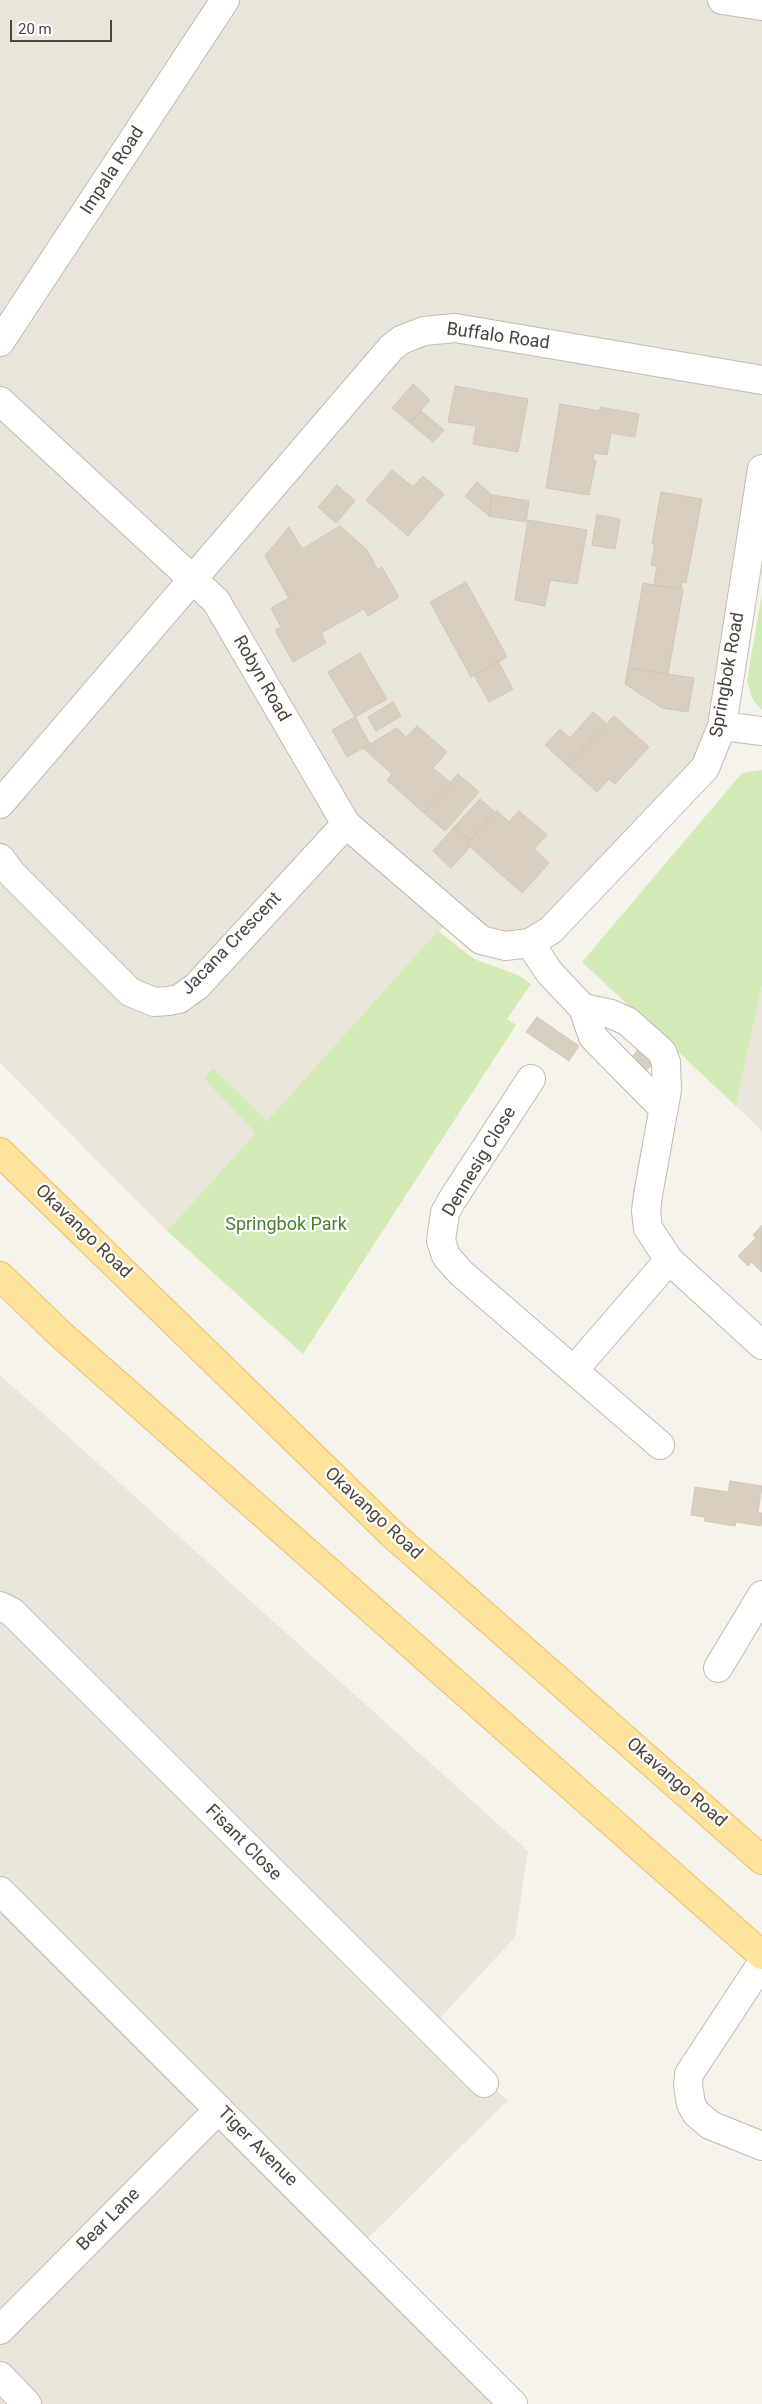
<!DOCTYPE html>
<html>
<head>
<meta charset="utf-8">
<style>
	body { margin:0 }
	#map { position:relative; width:762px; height:2404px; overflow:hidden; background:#f6f3ec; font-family:Roboto,sans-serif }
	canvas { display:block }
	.scale { position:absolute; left:10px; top:20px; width:102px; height:22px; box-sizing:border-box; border:2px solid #4b4439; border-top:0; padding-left:6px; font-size:15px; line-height:18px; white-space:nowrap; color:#4b4439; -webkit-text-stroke:4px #fff; paint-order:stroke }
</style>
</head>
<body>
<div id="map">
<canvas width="762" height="2404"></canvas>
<div class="scale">20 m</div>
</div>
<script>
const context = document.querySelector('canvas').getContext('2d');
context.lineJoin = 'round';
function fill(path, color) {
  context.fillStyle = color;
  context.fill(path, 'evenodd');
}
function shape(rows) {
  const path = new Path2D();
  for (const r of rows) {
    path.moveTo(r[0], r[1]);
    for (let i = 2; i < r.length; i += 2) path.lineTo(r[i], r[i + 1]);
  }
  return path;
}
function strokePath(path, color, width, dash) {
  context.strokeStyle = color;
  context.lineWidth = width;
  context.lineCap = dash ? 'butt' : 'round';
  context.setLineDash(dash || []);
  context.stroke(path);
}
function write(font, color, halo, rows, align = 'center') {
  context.font = font + ' Roboto,sans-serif';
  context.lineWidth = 4.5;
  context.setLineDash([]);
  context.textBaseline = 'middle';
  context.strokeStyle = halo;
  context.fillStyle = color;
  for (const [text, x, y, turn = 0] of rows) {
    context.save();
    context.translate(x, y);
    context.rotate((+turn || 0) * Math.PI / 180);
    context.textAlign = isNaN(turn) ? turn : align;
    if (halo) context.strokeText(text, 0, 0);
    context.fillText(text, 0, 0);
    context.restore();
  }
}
fill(shape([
	[0,0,762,0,762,496,721,732,527,946,452,917,267,1121,213,1068,203,1078,257,1133,167,1231,0,1063],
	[762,985,762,1131,736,1106],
	[0,1375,528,1851,515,1937,433,2026,507,2101,361,2245,521,2404,0,2404]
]), '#eae5da');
fill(shape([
	[762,593,762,710,753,700,747,681],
	[762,770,762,985,736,1106,582,962,742,773],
	[438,931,474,959,518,975,531,984,507,1019,516,1025,303,1354,167,1231,256,1133,203,1078,213,1068,267,1121]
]), '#d2eab5');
const building = shape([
	[413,384,430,400,410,423,392,408,413,384],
	[455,386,528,399,518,452,473,444,476,426,448,422,455,386],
	[560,404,600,411,600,407,639,414,635,437,611,433,607,455,594,453,593,460,596,461,589,495,546,488,560,404],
	[421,411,444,430,433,442,410,423,421,411],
	[392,470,413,487,423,476,444,494,408,536,366,500,392,470],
	[477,482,492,495,489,516,465,496,477,482],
	[337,485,355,501,336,523,318,507,337,485],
	[661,492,702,499,686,583,682,582,681,589,654,585,657,566,651,565,655,544,652,544,661,492],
	[492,495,529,501,526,522,489,516,492,495],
	[597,515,620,519,615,549,592,545,597,515],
	[528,520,587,530,577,584,550,580,545,606,515,600,528,520],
	[340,526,367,550,378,570,382,567,399,597,368,616,364,609,321,633,326,643,293,662,275,630,281,627,271,608,289,598,265,556,289,527,302,549,340,526],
	[466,582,507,657,471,677,430,602,466,582],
	[643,583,683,590,668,674,628,668,643,583],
	[360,653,387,699,355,717,328,672,360,653],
	[498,661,513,689,489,702,474,675,498,661],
	[628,668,694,678,688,712,662,708,625,684,628,668],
	[393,702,401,716,376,731,368,717,393,702],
	[593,712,606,723,568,766,545,745,560,729,570,738,593,712],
	[614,716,649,747,615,784,609,779,597,792,568,766,614,716],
	[355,717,370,744,347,757,332,730,355,717],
	[417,726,447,752,433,768,451,783,424,813,387,780,392,774,363,748,397,728,406,737,417,726],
	[458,774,479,792,445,831,424,813,458,774],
	[480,799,495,812,470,840,454,827,480,799],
	[497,811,509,822,519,811,547,835,534,849,549,863,522,893,467,844,497,811],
	[454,827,470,840,467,844,470,847,451,868,433,851,454,827],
	[537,1017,579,1046,569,1061,526,1032,537,1017],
	[640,1048,654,1062,643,1074,628,1061,640,1048],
	[762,1225,762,1272,751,1262,748,1266,738,1256,756,1238,753,1235,762,1225],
	[730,1481,762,1486,758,1513,762,1513,761,1526,736,1522,735,1526,704,1521,705,1517,691,1515,695,1487,728,1492,730,1481]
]);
fill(building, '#d8cfc1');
strokePath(building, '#d3c7b4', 1);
const minor = shape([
	[722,0,762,6],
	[0,342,225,0],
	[0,401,216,601,346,824,481,940,505,946,530,943,551,930,705,768,722,726,762,469],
	[722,726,762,731],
	[0,804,391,348,401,340,424,331,455,328,762,380],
	[0,858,12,874,130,992,154,1002,168,1001,179,999,197,986,346,824],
	[530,943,549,972,583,1008,593,1037,663,1108],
	[583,1008,611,1014,627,1021,662,1052,666,1062,667,1090,648,1195,646,1211,648,1228,669,1260,762,1345],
	[531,1079,452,1200,445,1213,441,1241,446,1256,461,1273,660,1445],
	[574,1370,669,1260],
	[0,1606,12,1612,484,2083],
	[718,1668,762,1595],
	[0,1891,513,2404],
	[762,1963,689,2074,688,2085,691,2104,696,2113,710,2125,762,2146],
	[0,2330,219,2109],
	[0,2376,27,2404]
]);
const major = shape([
	[0,1152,392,1534,762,1860],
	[0,1276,58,1332,762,1955]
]);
strokePath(minor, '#c2bbae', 30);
strokePath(major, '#e6c16a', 30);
strokePath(minor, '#fff', 28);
strokePath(major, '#ffe39c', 28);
write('18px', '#4b4439', '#fff', [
	["Impala Road",113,171,-57],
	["Buffalo Road",498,337,8],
	["Springbok Road",728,675,-80],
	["Robyn Road",261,679,60],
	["Jacana Crescent",232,944,-46],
	["Dennesig Close",480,1162,-59],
	["Okavango Road",83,1232,44],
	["Okavango Road",373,1514,43],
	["Okavango Road",676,1783,41],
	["Fisant Close",243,1843,45],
	["Tiger Avenue",257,2147,45],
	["Bear Lane",109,2220,-45]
]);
write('18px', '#4a7f2a', '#fff', [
	["Springbok Park",286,1225]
]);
</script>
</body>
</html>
